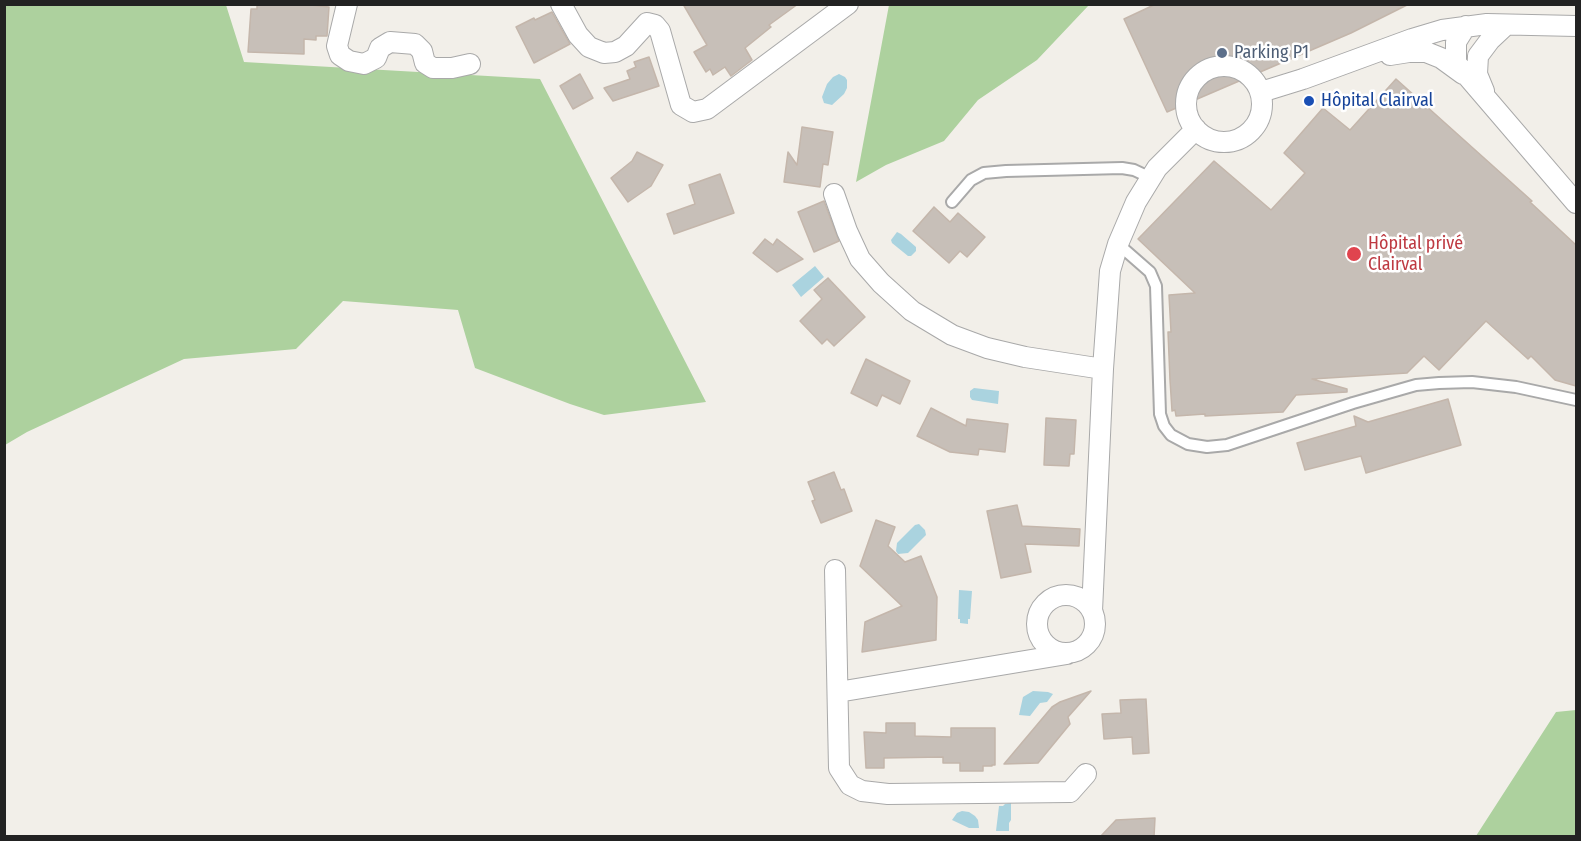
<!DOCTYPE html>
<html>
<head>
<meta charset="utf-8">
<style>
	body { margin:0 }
	#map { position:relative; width:1581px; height:841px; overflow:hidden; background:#f2efe9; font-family:"Fira Sans Condensed",sans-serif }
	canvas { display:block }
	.frame { position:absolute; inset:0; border:6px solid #222; pointer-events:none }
</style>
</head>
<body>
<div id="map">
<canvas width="1581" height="841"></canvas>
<div class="frame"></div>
</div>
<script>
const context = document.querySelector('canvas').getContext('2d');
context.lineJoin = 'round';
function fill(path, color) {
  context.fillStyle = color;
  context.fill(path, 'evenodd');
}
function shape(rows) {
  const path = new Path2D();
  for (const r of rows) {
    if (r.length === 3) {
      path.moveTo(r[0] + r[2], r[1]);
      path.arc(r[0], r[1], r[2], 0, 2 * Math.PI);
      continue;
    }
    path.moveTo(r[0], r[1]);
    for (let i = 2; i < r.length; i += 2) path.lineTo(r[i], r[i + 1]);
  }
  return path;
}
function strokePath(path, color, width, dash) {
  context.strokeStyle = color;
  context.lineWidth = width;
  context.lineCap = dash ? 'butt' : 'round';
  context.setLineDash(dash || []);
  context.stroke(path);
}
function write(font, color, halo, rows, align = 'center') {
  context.font = font + ' "Fira Sans Condensed",sans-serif';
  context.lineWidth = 5;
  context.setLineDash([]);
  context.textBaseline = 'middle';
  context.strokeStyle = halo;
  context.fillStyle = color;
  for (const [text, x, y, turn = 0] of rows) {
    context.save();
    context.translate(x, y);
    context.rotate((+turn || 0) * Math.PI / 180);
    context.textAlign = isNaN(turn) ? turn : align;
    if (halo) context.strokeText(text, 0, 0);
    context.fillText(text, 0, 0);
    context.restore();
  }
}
fill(shape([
	[5,5,226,5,244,62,540,79,706,402,604,415,570,404,475,368,458,310,343,301,296,349,184,359,27,432,5,445],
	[889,5,889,4,1089,5,1037,60,978,100,944,141,886,165,856,182],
	[1576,710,1576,836,1476,836,1556,712]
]), '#add19e');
fill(shape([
	[839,74,845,77,847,80,847,88,844,94,832,105,824,103,822,97,827,84,833,77],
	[897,232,901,234,916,247,916,251,911,256,908,256,892,243,891,240],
	[815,266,824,277,801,297,792,285],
	[974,388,999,391,998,404,972,400,970,397,970,391],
	[919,524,925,530,926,535,908,553,898,554,896,551,897,543,915,525],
	[959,590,972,591,970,619,968,619,968,624,960,623,960,619,958,619],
	[1033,691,1048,692,1053,694,1047,702,1040,703,1030,716,1019,715,1023,697],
	[1011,803,1011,820,1009,823,1009,831,996,831,999,806,1003,806,1005,804],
	[962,811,969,812,975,816,978,820,979,828,969,828,952,820,957,813]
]), '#aad3df');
const building = shape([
	[257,4,301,4,329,7,327,36,316,36,316,40,304,39,304,54,248,52,251,9,257,9,257,4],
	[683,4,798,4,769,25,771,27,745,48,752,60,731,76,725,67,713,75,710,69,706,72,694,52,707,45,683,4],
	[1156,4,1409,4,1351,33,1167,112,1124,19,1156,4],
	[552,12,570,44,534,63,516,27,534,18,535,20,552,12],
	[649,57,659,86,613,101,604,88,630,79,627,71,636,67,634,62,649,57],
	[580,74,593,98,573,109,560,86,580,74],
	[1396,79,1532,201,1530,202,1576,245,1576,386,1555,380,1531,356,1528,359,1486,321,1439,370,1424,356,1407,373,1312,379,1347,389,1347,392,1296,395,1283,412,1205,416,1205,414,1176,416,1175,410,1172,411,1170,380,1168,332,1171,332,1169,295,1195,293,1138,239,1214,161,1271,210,1305,173,1284,153,1323,108,1350,130,1396,79],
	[802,127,833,132,828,165,823,164,820,187,784,182,788,152,797,165,802,127],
	[637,152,663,165,651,186,628,202,611,178,632,161,637,152],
	[720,174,734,213,674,234,667,214,695,204,689,185,720,174],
	[824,201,839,241,814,252,798,212,824,201],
	[934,207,950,222,958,213,985,237,967,257,960,251,949,263,913,231,934,207],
	[765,239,773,245,777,239,803,259,777,272,753,253,765,239],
	[828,278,865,317,834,346,827,339,822,344,800,321,822,299,814,290,828,278],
	[866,359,910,381,900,404,882,395,877,406,851,393,866,359],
	[1448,399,1461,445,1366,473,1361,456,1305,470,1297,443,1356,426,1354,416,1368,422,1448,399],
	[931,408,966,426,967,419,1008,424,1005,452,979,449,978,455,950,452,917,436,931,408],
	[1046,418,1076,420,1074,454,1070,454,1069,466,1044,465,1046,418],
	[834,472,841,490,844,489,852,511,821,523,812,501,815,500,808,482,834,472],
	[1017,505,1022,526,1080,529,1079,546,1025,544,1031,572,1001,578,987,511,1017,505],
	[876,520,895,527,888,546,905,562,921,556,937,597,936,640,862,652,865,622,902,606,860,566,876,520],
	[1091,691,1068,717,1070,724,1038,763,1004,764,1052,707,1060,702,1091,691],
	[1146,699,1149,753,1133,754,1132,737,1104,739,1102,714,1121,713,1120,700,1146,699],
	[886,723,915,723,915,736,951,737,951,728,995,728,995,765,992,765,992,766,983,766,983,771,960,771,960,763,943,763,943,757,884,758,884,768,866,768,864,732,886,733,886,723],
	[1155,818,1154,837,1100,837,1116,820,1155,818]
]);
fill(building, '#c7bfb8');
strokePath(building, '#c4b6ab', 1.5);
const lane = shape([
	[952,202,971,180,984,173,1006,171,1122,168,1134,170,1151,178],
	[1118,244,1150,272,1156,286,1160,414,1164,426,1171,435,1188,444,1207,447,1227,445,1353,403,1416,385,1439,383,1472,382,1516,387,1576,400]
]);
const street = shape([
	[347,4,337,46,340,55,349,61,364,64,376,58,380,48,390,42,415,44,422,51,425,63,433,68,452,68,470,64],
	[561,4,578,35,589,47,604,53,615,52,626,46,647,23,655,25,660,31,681,105,693,112,707,109,848,4],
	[1466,26,1456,42,1456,63,1576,203],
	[1390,55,1409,52,1426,52,1441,58,1463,74],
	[1224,104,38],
	[1484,91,1477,74,1478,56,1490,40,1506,25],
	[1261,92,1303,79,1412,39,1442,30,1487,24,1576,26],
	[834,194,847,231,860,259,881,283,912,311,952,335,987,348,1025,357,1103,369],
	[835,570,839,768,850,785,862,791,888,794,1070,792,1086,774],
	[1066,624,29],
	[1092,611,1103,369,1110,271,1118,244,1136,202,1157,168,1196,129],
	[838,692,1067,654]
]);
strokePath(lane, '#a9a9a9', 14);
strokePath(street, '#a9a9a9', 22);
strokePath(lane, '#fff', 10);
strokePath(street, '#fff', 20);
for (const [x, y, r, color] of [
	[1222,53,6,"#5c6f8a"],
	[1309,101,6,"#1a4fb4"],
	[1354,254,8,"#e0444e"]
]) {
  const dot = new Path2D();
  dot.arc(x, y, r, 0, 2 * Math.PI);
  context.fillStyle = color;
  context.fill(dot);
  strokePath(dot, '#fff', 2);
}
write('18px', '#4e5e75', '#fff', [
	["Parking P1",1234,53]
], 'left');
write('18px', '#164399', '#fff', [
	["Hôpital Clairval",1321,101]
], 'left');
write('18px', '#be3a42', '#fff', [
	["Hôpital privé",1368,244],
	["Clairval",1368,265]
], 'left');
</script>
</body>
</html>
